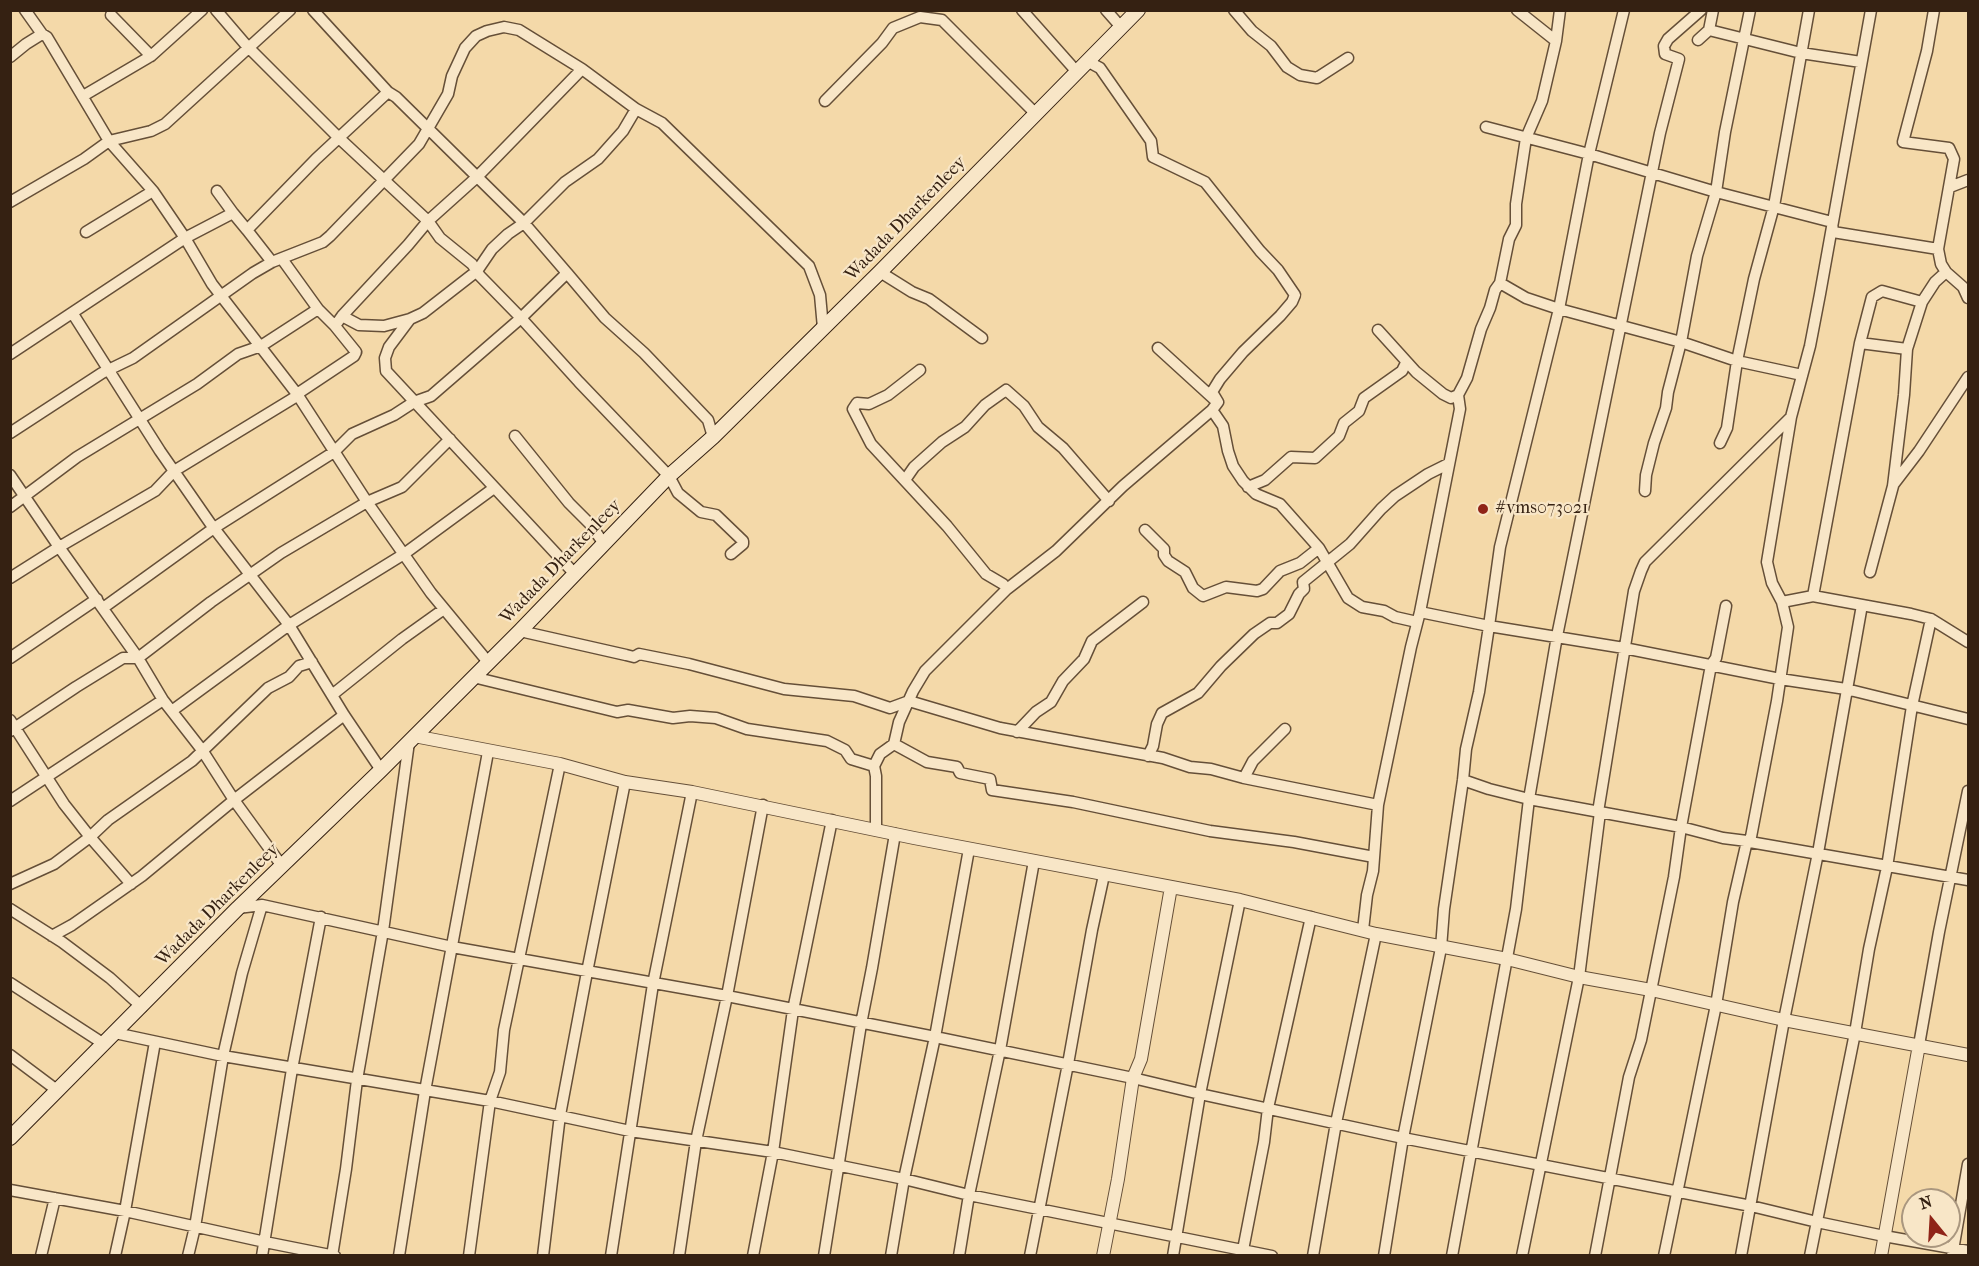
<!DOCTYPE html>
<html>
<head>
<meta charset="utf-8">
<style>
	body { margin:0 }
	#map { position:relative; width:1979px; height:1266px; overflow:hidden; background:#f4d9a9; font-family:"IM FELL French Canon",serif }
	canvas { display:block }
	.frame { position:absolute; inset:0; border:12px solid #352112; pointer-events:none }
	.north { position:absolute; left:1901px; top:1188px; width:60px; height:60px; box-sizing:border-box; background:#f8e6c7; border:2px solid #aa977f; border-radius:50%; rotate:342deg; font-size:16px; font-weight:700; line-height:24px; text-align:center; color:#352112 }
	.north::after { content:''; display:block; margin:auto; width:21px; height:27px; background:#8f2418; clip-path:polygon(50% 0,100% 100%,50% 72%,0 100%) }
</style>
</head>
<body>
<div id="map">
<canvas width="1979" height="1266"></canvas>
<div class="frame"></div>
<div class="north">N</div>
</div>
<script>
const context = document.querySelector('canvas').getContext('2d');
context.lineJoin = 'round';
function shape(rows) {
  const path = new Path2D();
  for (const r of rows) {
    path.moveTo(r[0], r[1]);
    for (let i = 2; i < r.length; i += 2) path.lineTo(r[i], r[i + 1]);
  }
  return path;
}
function strokePath(path, color, width, dash) {
  context.strokeStyle = color;
  context.lineWidth = width;
  context.lineCap = dash ? 'butt' : 'round';
  context.setLineDash(dash || []);
  context.stroke(path);
}
function write(font, color, halo, rows, align = 'center') {
  context.font = font + ' "IM FELL French Canon",serif';
  context.lineWidth = 4.5;
  context.setLineDash([]);
  context.textBaseline = 'middle';
  context.strokeStyle = halo;
  context.fillStyle = color;
  for (const [text, x, y, turn = 0] of rows) {
    context.save();
    context.translate(x, y);
    context.rotate((+turn || 0) * Math.PI / 180);
    context.textAlign = isNaN(turn) ? turn : align;
    if (halo) context.strokeText(text, 0, 0);
    context.fillText(text, 0, 0);
    context.restore();
  }
}
const minor = shape([
	[25,10,42,34],
	[216,10,246,45,339,138,428,221,477,177,582,69],
	[313,10,388,92,396,97,524,223,567,273],
	[1022,10,1077,72],
	[1106,10,1121,27],
	[1234,10,1252,31,1271,46,1287,67,1300,75,1317,78,1348,58],
	[1517,10,1556,41],
	[1624,10,1589,154,1559,309,1500,547,1489,626,1624,648,1780,679,1846,689,1968,719],
	[111,15,151,56],
	[1709,30,1713,10],
	[1698,40,1709,30,1801,53,1861,62],
	[10,57,26,44,42,34,47,37,109,141,153,191,185,238,212,284,297,394,367,502,431,593,488,662],
	[83,96,151,56,202,10],
	[825,101,882,43,893,28,920,17,942,20,1035,113],
	[1486,127,1589,154,1716,192,1832,222,1833,232,1938,249],
	[1950,187,1968,180],
	[217,191,233,213],
	[10,202,84,159,109,141,151,131,165,124,290,10],
	[247,230,272,262],
	[86,232,153,191],
	[282,259,318,309,335,326],
	[880,272,912,292,929,299,982,338],
	[1946,272,1963,287,1968,298],
	[1500,283,1526,298,1559,309,1681,342,1737,361,1802,375],
	[73,314,160,451,210,523,289,625,344,715,381,770],
	[342,316,408,245,428,221,440,238,472,264,480,276,521,318,567,273,605,318,644,353,708,420,713,437],
	[410,319,389,347,385,358,386,371,574,573],
	[1378,330,1416,372,1443,394,1451,398,1458,395],
	[1860,343,1907,349],
	[1158,348,1215,400],
	[10,354,185,238,233,213,247,230,316,159,388,92],
	[920,370,888,395,869,404,857,403,853,409,871,444,947,526,986,574,1003,584,1007,589],
	[297,394,354,356,356,352,335,326,342,316,359,325,384,326,410,319,423,313,477,271,492,249,508,234,524,223,565,182,598,159,623,131,636,109],
	[1212,410,1223,426,1228,451,1233,466,1243,481,1256,494,1280,504,1319,548,1348,598,1362,607,1384,611,1395,617,1417,622],
	[10,433,102,373,133,358,253,273,272,262,323,242,330,236,419,144,448,94,452,76,465,48,476,36,487,31,504,27,519,30,582,69,636,109,662,123,809,266,820,295,823,328],
	[515,436,569,503,591,525,604,544],
	[1720,443,1727,428,1737,361,1754,279,1774,206,1809,10],
	[10,475,59,547,138,658,163,700,202,750,234,800,282,866],
	[905,480,914,467,942,442,965,427,985,405,1006,390,1024,406,1038,427,1063,448,1109,501],
	[1893,485,1919,451,1968,377],
	[1248,487,1265,480,1291,457,1315,458,1339,436,1344,423,1359,411,1364,398,1402,371,1406,363],
	[1645,491,1646,475,1654,443,1666,408,1668,392,1681,342,1697,256,1716,192,1725,132,1750,10],
	[10,507,77,457,197,384,238,354,261,346,318,309],
	[1145,530,1164,549,1164,555,1168,561,1185,572,1193,588,1203,596,1226,587,1257,591,1263,589,1280,571,1300,563,1319,548],
	[1870,572,1893,486,1904,395,1907,349,1922,302,1935,282,1946,272,1941,264,1938,249,1954,159,1949,148,1903,142,1927,51,1934,10],
	[10,578,59,547,155,491,174,471,297,396],
	[1813,596,1860,343,1872,297,1882,291,1922,302],
	[1782,602,1813,596,1911,614,1931,619,1968,642],
	[103,608,214,528,334,452,352,434,394,415,414,402,431,396,521,318,579,382,669,476,678,493,701,512,716,515,743,541,743,544,731,554],
	[520,631,626,655,634,657,639,654,689,664,784,689,854,696,890,708,909,701,1000,728,1163,758,1190,767,1211,769,1244,778,1378,805],
	[10,658,97,599],
	[473,677,617,712,628,710,673,718,690,716,716,718,747,729,827,741,845,750,851,759,874,766],
	[332,695,402,639,444,609],
	[173,710,289,625,404,554,494,488],
	[10,720,64,804,90,837,131,884],
	[10,731,76,687,123,658,138,658,211,602,281,553,367,502,402,487,450,439],
	[1017,732,1036,712,1051,702,1063,681,1084,659,1092,641,1143,602],
	[894,744,927,762,957,767,960,773,990,779,992,790,1073,802,1210,831,1294,842,1374,857],
	[1148,756,1153,746,1157,724,1162,713,1198,693,1221,666,1254,634,1270,623,1277,623,1289,614,1299,594,1304,589,1303,582,1350,544,1381,509,1395,496,1428,474,1448,464],
	[1244,778,1253,761,1285,729],
	[1463,780,1489,789,1529,799,1681,827,1723,838,1747,841],
	[10,801,163,700],
	[1598,812,1634,591,1641,571,1645,562,1791,417],
	[876,830,876,776,874,766,880,754,894,744,899,722,913,691,925,671,1007,589,1056,551,1123,486,1212,410,1218,402,1212,392,1220,379,1243,352,1280,316,1292,302,1295,295,1278,270,1260,251,1205,182,1153,157,1151,141,1100,68,1087,61],
	[1750,842,1968,880],
	[10,884,54,864,90,837,108,820,192,761,268,688,289,677,299,666,312,662],
	[238,908,262,905,452,947,727,996,935,1037,1133,1078,1200,1094,1403,1138,1751,1206,1817,1222,1884,1236,1968,1251],
	[10,909,62,942,110,978,142,1007],
	[1363,930,1367,895,1373,871,1378,805,1411,647,1420,612,1460,409,1458,395,1467,378,1481,329,1490,308,1495,290,1500,283,1509,239,1516,225,1516,204,1526,138,1542,101,1556,41,1560,10],
	[52,936,72,925,142,876,234,800,344,715],
	[10,983,104,1044],
	[115,1033,223,1056,490,1101,630,1131,773,1152,904,1179,969,1195,1272,1256],
	[1919,1045,1939,932,1968,791],
	[10,1055,58,1091],
	[10,1190,125,1211,265,1242,335,1256],
	[1242,1255,1264,1142,1268,1108,1311,917],
	[41,1256,55,1198],
	[115,1256,125,1211,155,1042],
	[188,1256,195,1227,223,1056,242,973,262,905],
	[262,1256,292,1069,321,917],
	[332,1256,346,1169,357,1080,383,931,409,742],
	[399,1256,425,1091,488,752],
	[469,1256,490,1101,500,1072,504,1030,560,764],
	[543,1256,560,1115,587,972,625,782],
	[611,1256,653,984,692,792],
	[679,1256,696,1141,727,996,763,805],
	[753,1256,773,1152,793,1010,832,820],
	[824,1256,861,1024,872,968,895,834],
	[891,1256,904,1179,935,1037,969,849],
	[959,1256,969,1195,1000,1050,1034,861],
	[1030,1256,1068,1064,1092,930,1104,875],
	[1173,1256,1200,1094,1240,900],
	[1313,1256,1336,1123,1376,934],
	[1384,1256,1403,1138,1441,948,1444,909,1463,780,1466,749,1479,692,1489,626,1420,612],
	[1452,1256,1516,909,1529,799,1557,636,1660,133,1679,59,1665,54,1664,46,1668,39,1701,10],
	[1522,1256,1579,977,1600,812],
	[1595,1256,1629,1077,1641,1040,1674,877,1681,827,1711,665,1716,658,1726,606],
	[1664,1256,1716,1005,1733,902,1747,841,1750,842,1777,701,1788,627,1782,602,1772,583,1767,562,1791,417,1810,346,1820,294,1871,10],
	[1741,1256,1784,1020,1818,853,1862,605],
	[1810,1256,1855,1033,1869,949,1887,867,1912,706,1931,619],
	[1952,1256,1968,1164]
]);
const tertiary = shape([
	[414,736,560,764,625,782,692,792,914,838,1240,900,1376,934,1507,959,1579,977,1651,990,1784,1020,1968,1055],
	[1103,1256,1118,1179,1133,1078,1141,1059,1171,887],
	[1881,1256,1919,1045]
]);
const secondary = shape([
	[10,1138,238,908,381,770,520,631,669,476,713,437,880,272,1138,10]
]);
strokePath(minor, '#654f38', 13);
strokePath(tertiary, '#654f38', 14);
strokePath(secondary, '#352112', 16);
strokePath(minor, '#f8e6c7', 10);
strokePath(tertiary, '#f8e6c7', 12);
strokePath(secondary, '#f8e6c7', 14);
for (const [x, y, r, color] of [
	[1483,509,6,"#8f2418"]
]) {
  const dot = new Path2D();
  dot.arc(x, y, r, 0, 2 * Math.PI);
  context.fillStyle = color;
  context.fill(dot);
  strokePath(dot, '#f8e6c7', 2);
}
write('18px', '#352112', '#f8e6c7', [
	["Wadada Dharkenleey",906,219,-46],
	["Wadada Dharkenleey",561,562,-46],
	["Wadada Dharkenleey",218,905,-45]
]);
write('18px', '#352112', '#f8e6c7', [
	["#vms073021",1495,509]
], 'left');
</script>
</body>
</html>
